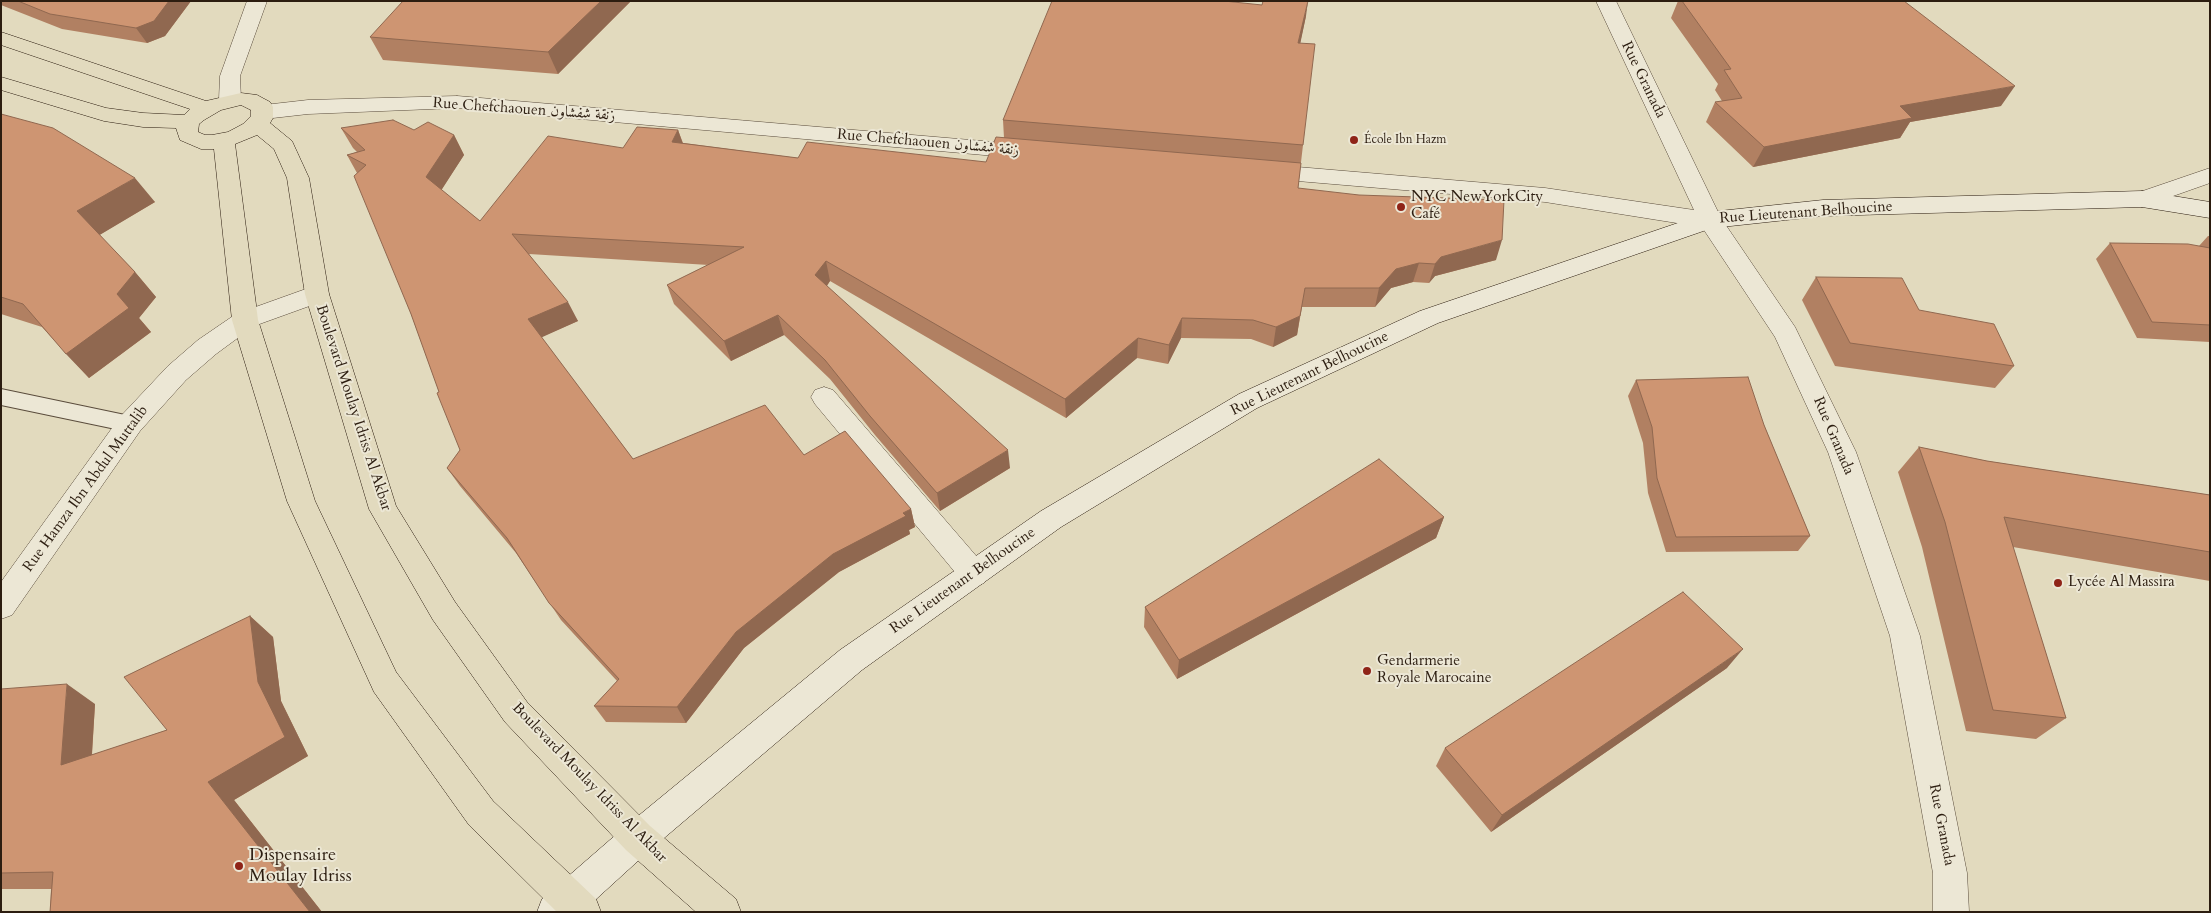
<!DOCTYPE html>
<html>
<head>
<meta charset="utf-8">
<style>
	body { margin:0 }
	#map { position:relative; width:2211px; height:913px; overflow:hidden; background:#e2dabe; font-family:Cardo,serif }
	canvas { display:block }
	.frame { position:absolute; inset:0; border:2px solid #2c1d10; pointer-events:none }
</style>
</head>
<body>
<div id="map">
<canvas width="2211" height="913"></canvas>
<div class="frame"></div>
</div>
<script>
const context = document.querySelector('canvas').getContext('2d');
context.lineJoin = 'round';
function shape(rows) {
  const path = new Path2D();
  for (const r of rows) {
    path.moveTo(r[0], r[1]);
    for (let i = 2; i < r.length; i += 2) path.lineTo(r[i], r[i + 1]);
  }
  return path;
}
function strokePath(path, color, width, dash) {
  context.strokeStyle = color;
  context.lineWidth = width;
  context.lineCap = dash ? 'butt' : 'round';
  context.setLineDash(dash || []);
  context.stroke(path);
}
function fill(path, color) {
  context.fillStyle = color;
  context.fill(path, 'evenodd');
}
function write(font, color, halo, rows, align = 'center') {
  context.font = font + ' Cardo,Amiri,serif';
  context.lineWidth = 4;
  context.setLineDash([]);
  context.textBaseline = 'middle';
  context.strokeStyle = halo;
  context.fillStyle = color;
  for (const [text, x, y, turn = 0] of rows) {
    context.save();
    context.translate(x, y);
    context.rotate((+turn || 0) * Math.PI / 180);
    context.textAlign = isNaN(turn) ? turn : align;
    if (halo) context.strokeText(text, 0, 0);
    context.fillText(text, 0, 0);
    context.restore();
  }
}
const lane = shape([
	[1,389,130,416,138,418,141,424,138,430,130,432,1,405,1,389]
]);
const street = shape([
	[247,1,267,1,240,76,241,100,237,105,230,106,223,105,219,100,220,76,247,1],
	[1596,1,1616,1,1721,218,1795,327,1856,452,1920,636,1967,873,1969,912,1933,912,1933,873,1890,636,1828,452,1775,337,1702,227,1545,202,1262,178,1254,176,1251,171,1254,166,1262,164,1545,188,1694,210,1596,1],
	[457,96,1029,145,1037,147,1040,152,1037,157,1029,159,457,108,308,114,264,119,256,117,253,112,256,107,264,105,308,100,457,96],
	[2210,168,2210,183,2142,207,2134,204,2131,199,2134,194,2210,168],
	[317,285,326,288,329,294,326,300,254,326,216,354,186,380,140,431,12,615,1,619,1,582,120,417,168,366,198,340,236,314,317,285],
	[824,387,833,390,984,565,989,574,984,583,974,587,964,583,815,404,811,397,815,390,824,387]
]);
const secondary = shape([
	[2142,191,2210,202,2210,218,2142,207,1823,216,1712,228,1438,323,1257,408,1061,527,862,670,650,850,582,912,537,912,542,899,626,826,840,650,1041,511,1239,394,1420,311,1710,212,1823,200,2142,191]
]);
const primary = shape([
	[1,32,206,101,241,93,257,95,270,102,273,107,273,118,270,123,292,141,309,178,329,294,396,506,455,602,527,702,650,826,736,899,741,912,696,912,626,850,505,722,433,620,369,509,305,294,287,178,274,149,257,135,235,144,258,320,315,501,396,672,493,801,596,899,601,912,557,912,469,825,374,692,287,501,232,320,214,149,201,149,180,140,176,128,143,127,104,121,1,90,1,77,106,108,143,113,184,115,190,109,1,45,1,32],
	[241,105,251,110,251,116,243,124,228,132,212,135,205,135,198,132,199,124,204,120,221,110,241,105]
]);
strokePath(lane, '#5a4c3c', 2);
strokePath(street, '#5a4c3c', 1);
strokePath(secondary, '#2c1d10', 1);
strokePath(primary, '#2c1d10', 1);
fill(lane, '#ece7d5');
fill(street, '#ece7d5');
fill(secondary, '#ece7d5');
fill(primary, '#e2dabe');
fill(shape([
	[1,1,191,1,165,36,147,43,62,29,1,5],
	[631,1,558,74,383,60,370,37],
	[1678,1,1904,1,2001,106,1910,122,1900,138,1753,167,1706,122,1715,102,1722,101,1715,90,1718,84,1671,18],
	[1306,16,1300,43,1303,145,1298,188,1496,260,1435,276,1429,283,1413,282,1391,288,1375,307,1302,307,1297,335,1273,347,1251,339,1181,338,1168,364,1137,358,1066,418,830,281,827,286,1010,468,940,511,875,435,830,379,784,335,731,361,674,304,667,285,709,265,529,254,578,321,541,337,633,459,804,455,911,509,915,527,909,530,910,534,839,572,744,648,686,723,606,722,594,706,617,681,561,620,516,553,460,486,447,468,460,450,411,314,357,173,347,155,357,152,353,148,341,128,414,130,454,135,464,155,441,190,480,221,623,148,678,130,683,143,798,158,986,162,1004,138,1003,120],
	[1,114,155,202,99,235,135,272,156,297,139,318,151,332,89,378,42,327,1,314],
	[2208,236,2210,236,2210,342,2137,338,2096,259,2110,243,2199,246],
	[1816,277,1919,310,2014,366,1995,388,1835,366,1802,300],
	[1636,380,1764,425,1810,536,1798,551,1666,552,1648,493,1643,443,1628,396],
	[1919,447,1987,461,2210,495,2210,581,2013,547,2066,718,2036,739,1966,731,1922,547,1898,472],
	[1444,517,1436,538,1177,679,1144,627,1145,607],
	[250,616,273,637,281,701,308,756,234,800,322,912,50,912,51,889,1,889,1,689,95,704,92,755,167,730],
	[1727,668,1491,832,1436,766,1445,748]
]), '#b18062');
fill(shape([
	[169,1,191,1,165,36,147,43,136,28],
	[601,1,631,1,558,74,548,52],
	[1308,1,1306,16,1296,64,1298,43],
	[2015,86,2001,106,1910,122,1900,138,1753,167,1764,147,1900,106],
	[678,130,685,150,672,142],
	[454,135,464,155,437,197,426,177],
	[135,178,155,202,98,236,77,211],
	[1502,240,1496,260,1435,276,1429,283,1435,264,1441,257],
	[826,261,830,281,820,295,815,275],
	[1419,263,1413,282,1391,288,1375,307,1379,288,1396,269],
	[135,272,156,297,139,318,151,332,89,378,66,354],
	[568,302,578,321,538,339,528,319],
	[778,315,784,335,731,361,724,341],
	[1300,316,1297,335,1273,347,1276,327],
	[1182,318,1181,338,1168,364,1169,345],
	[1138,338,1137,358,1066,418,1065,399],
	[1008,450,1010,468,940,511,937,493],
	[911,509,915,527,909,530,910,534,839,572,744,648,686,723,677,707,736,632,833,554],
	[1444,517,1436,538,1177,679,1179,660],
	[250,616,273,637,281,701,308,756,234,800,322,912,310,912,208,782,258,682],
	[1743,649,1727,668,1491,832,1502,815],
	[67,684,95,704,90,783,61,765]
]), '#906850');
const building = shape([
	[18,1,169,1,154,21,136,28,50,14,18,1],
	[403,1,601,1,548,52,370,37,403,1],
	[1052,1,1224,1,1262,5,1263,1,1308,1,1298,43,1315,44,1303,145,1003,120,1052,1],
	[1682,1,1904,1,2015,86,1900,106,1912,118,1764,147,1715,102,1742,98,1724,70,1731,69,1682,1],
	[1,114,53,128,135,178,77,211,135,272,117,294,129,308,66,354,23,304,1,297,1,114],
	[393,120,414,130,428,122,454,135,426,177,480,221,548,136,623,148,637,127,678,130,672,142,798,158,807,142,986,162,996,137,1301,163,1298,188,1359,195,1504,200,1502,240,1441,257,1435,264,1419,263,1396,269,1379,288,1305,288,1300,316,1276,327,1253,320,1182,318,1169,345,1138,338,1065,399,826,261,815,275,1008,450,937,493,870,416,825,360,778,315,724,341,667,285,744,247,512,234,568,302,528,319,633,459,765,405,804,455,845,431,911,509,903,513,906,516,833,554,736,632,677,707,594,706,619,679,549,603,507,538,447,468,460,450,437,393,439,392,411,314,354,176,366,165,347,155,365,150,341,128,393,120],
	[2110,243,2188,244,2210,248,2210,325,2152,322,2110,243],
	[1816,277,1902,278,1919,310,1994,324,2014,366,1850,343,1816,277],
	[1748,377,1764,425,1810,536,1676,537,1657,478,1652,427,1636,380,1748,377],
	[1919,447,1987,461,2210,495,2210,552,2004,517,2066,718,1993,710,1945,522,1919,447],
	[1379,459,1444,517,1179,660,1145,607,1379,459],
	[1683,592,1743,649,1502,815,1445,748,1683,592],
	[250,616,258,682,285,737,208,782,310,912,50,912,53,872,1,873,1,689,67,684,61,765,167,730,124,677,250,616]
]);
fill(building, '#ce9572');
strokePath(building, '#906850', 1);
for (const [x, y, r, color] of [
	[1354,140,5,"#8f2418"],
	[1401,207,5,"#8f2418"],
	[2058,583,5,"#8f2418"],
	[1367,671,5,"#8f2418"],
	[239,866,5,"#8f2418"]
]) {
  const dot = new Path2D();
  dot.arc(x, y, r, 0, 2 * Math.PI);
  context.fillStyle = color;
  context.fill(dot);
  strokePath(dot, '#ece7d5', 2);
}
write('12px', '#2c1d10', '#ece7d5', [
	["École Ibn Hazm",1364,140]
], 'left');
write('15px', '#2c1d10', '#ece7d5', [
	["Rue Granada",1643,80,64],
	["Rue Chefchaouen زنقة شفشاون",524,110,4],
	["Rue Chefchaouen زنقة شفشاون",928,143,5],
	["Rue Lieutenant Belhoucine",1806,213,-4],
	["Rue Lieutenant Belhoucine",1310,374,-26],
	["Boulevard Moulay Idriss Al Akbar",353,408,72],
	["Rue Granada",1833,436,67],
	["Rue Hamza Ibn Abdul Muttalib",86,489,-54],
	["Rue Lieutenant Belhoucine",963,581,-35],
	["Boulevard Moulay Idriss Al Akbar",589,783,46],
	["Rue Granada",1941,825,79]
]);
write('15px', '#2c1d10', '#ece7d5', [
	["NYC NewYorkCity",1411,198],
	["Café",1411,215],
	["Lycée Al Massira",2068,583],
	["Gendarmerie",1377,662],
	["Royale Marocaine",1377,679]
], 'left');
write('18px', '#2c1d10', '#ece7d5', [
	["Dispensaire",249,856],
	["Moulay Idriss",249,877]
], 'left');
</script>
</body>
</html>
